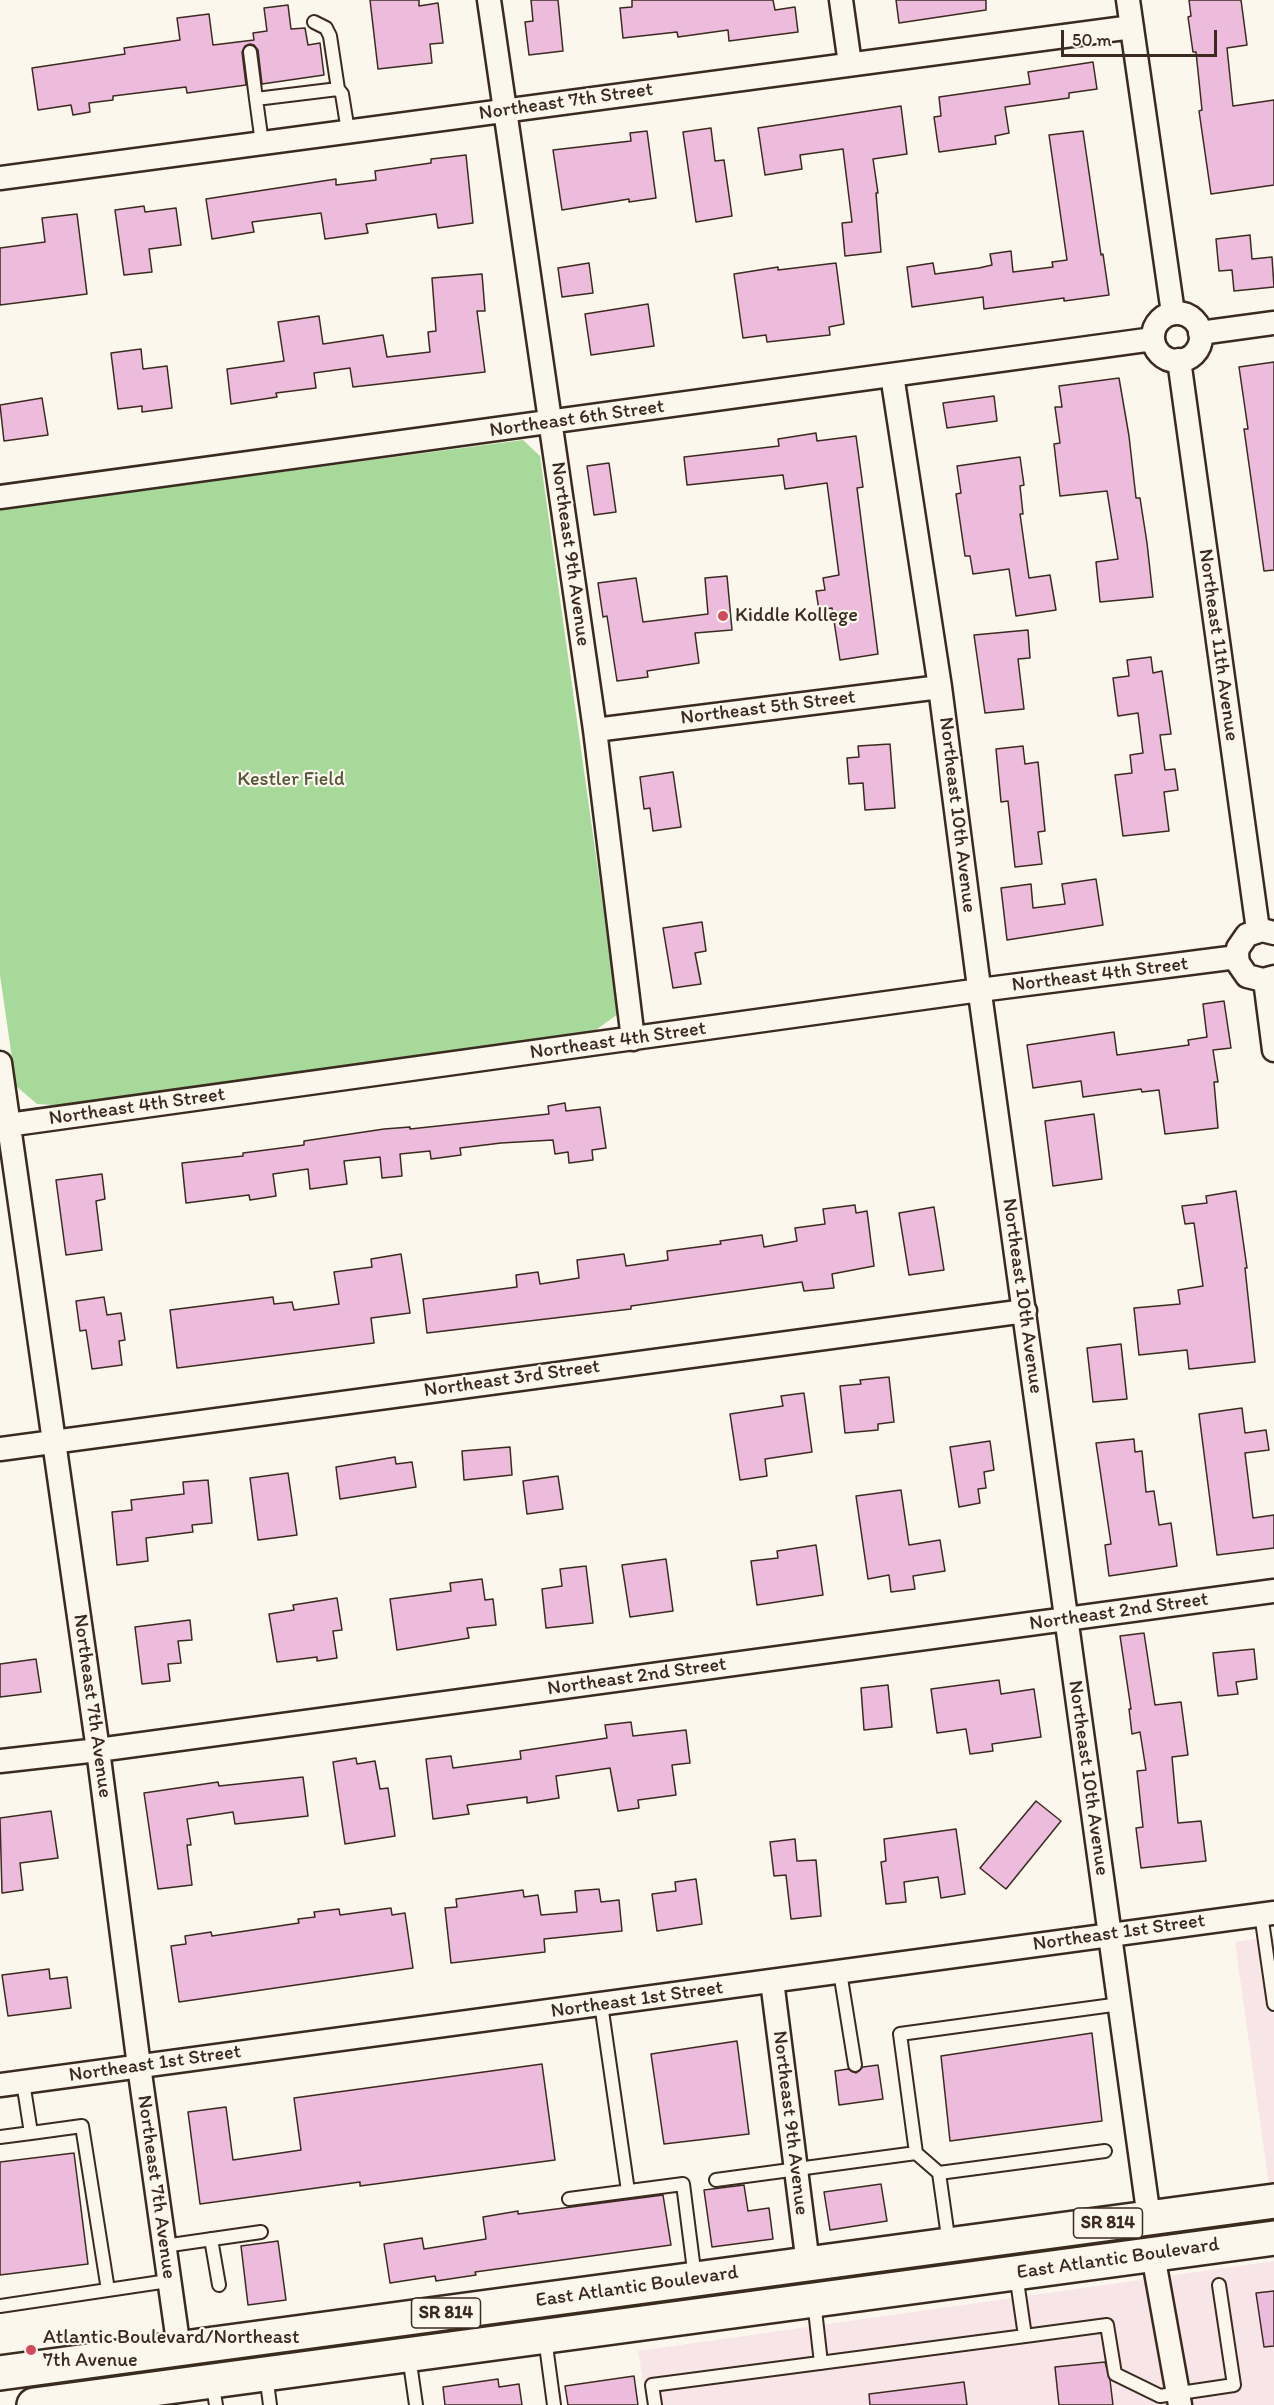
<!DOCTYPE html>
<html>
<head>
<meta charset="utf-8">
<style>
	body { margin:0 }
	#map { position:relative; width:1274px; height:2405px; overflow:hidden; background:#fbf7ec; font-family:Itim,sans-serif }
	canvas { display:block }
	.scale { position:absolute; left:1061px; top:30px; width:156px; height:27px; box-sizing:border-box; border:3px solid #3b2a1e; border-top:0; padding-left:8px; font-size:18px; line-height:21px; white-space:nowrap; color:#3b2a1e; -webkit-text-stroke:4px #fbf7ec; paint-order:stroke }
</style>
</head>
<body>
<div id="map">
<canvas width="1274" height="2405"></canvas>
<div class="scale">50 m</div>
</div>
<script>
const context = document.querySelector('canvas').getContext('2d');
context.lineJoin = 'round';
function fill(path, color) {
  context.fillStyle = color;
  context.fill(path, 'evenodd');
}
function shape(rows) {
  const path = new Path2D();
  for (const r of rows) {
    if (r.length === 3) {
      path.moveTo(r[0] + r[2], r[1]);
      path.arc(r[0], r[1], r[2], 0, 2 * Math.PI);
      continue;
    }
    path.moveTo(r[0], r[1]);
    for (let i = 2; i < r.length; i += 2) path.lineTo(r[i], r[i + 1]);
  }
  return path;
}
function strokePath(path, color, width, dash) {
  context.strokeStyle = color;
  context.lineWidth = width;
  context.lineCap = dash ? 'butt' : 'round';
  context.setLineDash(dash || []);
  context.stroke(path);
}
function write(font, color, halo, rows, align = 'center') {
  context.font = font + ' Itim,sans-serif';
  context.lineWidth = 4.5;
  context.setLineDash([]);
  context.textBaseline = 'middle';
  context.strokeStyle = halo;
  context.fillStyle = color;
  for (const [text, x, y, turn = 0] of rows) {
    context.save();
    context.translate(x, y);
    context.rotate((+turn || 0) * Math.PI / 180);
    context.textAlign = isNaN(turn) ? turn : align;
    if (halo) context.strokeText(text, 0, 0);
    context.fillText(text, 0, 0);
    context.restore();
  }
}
fill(shape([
	[1274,1936,1274,2221,1235,1942],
	[1274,2261,1274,2405,647,2405,638,2351]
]), '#f7e5e8');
fill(shape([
	[523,440,540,456,618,1014,593,1032,70,1106,37,1104,16,1086,0,975,0,509]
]), '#a7d99b');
const building = shape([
	[370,0,419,0,419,6,438,3,443,43,430,44,432,63,378,69,370,0],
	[531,0,558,0,563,51,529,55,525,22,533,21,531,0],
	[632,0,773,0,775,10,795,7,798,32,729,41,728,30,678,37,677,32,623,38,620,8,632,7,632,0],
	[896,0,986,0,986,10,899,23,896,0],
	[1189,0,1241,0,1247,45,1227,48,1233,106,1274,100,1274,185,1211,194,1199,111,1202,110,1196,52,1193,52,1188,17,1191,16,1189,0],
	[288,5,291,29,305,28,308,45,320,43,324,75,262,84,258,50,254,45,250,44,245,46,242,52,246,85,187,93,186,87,113,96,113,100,89,103,90,112,73,115,71,105,38,110,32,68,125,54,124,48,180,40,177,18,209,14,213,45,254,40,253,33,267,31,264,8,288,5],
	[1093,62,1097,89,1069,93,1069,98,1005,107,1009,133,995,136,996,144,939,152,934,117,941,116,939,97,1030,84,1028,72,1093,62],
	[901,106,907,154,873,159,878,193,876,193,881,252,845,256,842,223,852,222,843,149,800,155,802,169,765,175,758,128,901,106],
	[711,128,715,161,724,160,732,216,696,222,683,132,711,128],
	[647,131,656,198,629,202,629,199,562,210,553,150,631,141,630,133,647,131],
	[1083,131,1101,255,1103,254,1109,295,1064,301,1064,298,984,309,983,297,912,307,907,267,933,263,935,274,979,268,992,265,990,254,1011,251,1013,272,1053,267,1052,262,1067,260,1049,135,1083,131],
	[466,155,473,223,438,228,436,214,366,224,368,233,325,239,321,213,252,222,254,232,212,239,206,199,336,179,336,185,376,180,375,171,431,163,431,159,466,155],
	[144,206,145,212,176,208,181,245,149,249,152,272,124,275,115,210,144,206],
	[77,214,87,294,0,305,0,248,45,242,42,218,77,214],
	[1250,235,1252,259,1272,257,1274,287,1234,291,1232,270,1219,271,1216,239,1250,235],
	[589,263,593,293,562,297,558,268,589,263],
	[836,263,844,324,829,327,830,335,767,342,766,335,743,338,734,274,778,267,778,270,836,263],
	[482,274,485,311,477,311,485,372,353,387,350,368,314,373,316,388,276,393,277,397,231,404,227,369,284,361,278,322,319,316,323,344,383,335,387,357,430,352,428,332,436,331,432,278,482,274],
	[648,304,654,346,591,355,585,314,648,304],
	[141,349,143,369,167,366,172,408,142,412,142,406,118,409,111,353,141,349],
	[1274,362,1274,570,1264,571,1244,429,1248,429,1239,367,1274,362],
	[1119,378,1129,436,1136,498,1140,498,1147,543,1153,597,1100,602,1096,562,1118,559,1107,491,1060,496,1054,444,1060,443,1055,407,1062,407,1059,386,1119,378],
	[994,396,997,421,947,428,943,403,994,396],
	[42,398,48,435,4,441,0,405,42,398],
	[816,433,817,441,856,436,863,487,857,488,878,654,840,660,832,608,819,610,816,591,825,590,823,578,839,575,827,483,785,489,783,475,687,485,684,457,779,446,778,439,816,433],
	[1020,457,1024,485,1020,486,1023,514,1020,514,1029,578,1050,575,1056,610,1016,616,1009,569,973,574,970,556,965,556,956,494,961,493,957,466,1020,457],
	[609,463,616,512,594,515,587,466,609,463],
	[727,576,732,630,695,633,699,663,647,671,648,677,617,681,607,616,603,617,598,583,636,578,643,622,708,614,705,578,727,576],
	[1028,630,1030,658,1018,659,1024,709,985,713,974,635,1028,630],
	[1151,657,1153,673,1162,671,1171,734,1160,735,1165,770,1175,769,1178,790,1164,792,1169,831,1123,836,1115,775,1132,773,1130,755,1143,753,1138,713,1118,716,1113,678,1129,676,1127,660,1151,657],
	[890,744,895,808,865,810,863,783,849,784,847,758,859,757,858,746,890,744],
	[1023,746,1025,764,1038,762,1045,831,1038,832,1042,864,1015,867,1008,801,1001,802,996,749,1023,746],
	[673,772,681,827,653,831,650,808,644,809,640,777,673,772],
	[1096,879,1103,925,1007,940,1001,888,1031,884,1033,908,1065,904,1062,884,1096,879],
	[702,922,706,951,695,953,701,984,673,988,663,928,702,922],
	[1224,1001,1231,1048,1213,1050,1218,1082,1214,1082,1218,1128,1165,1134,1159,1090,1142,1092,1141,1089,1083,1097,1081,1081,1033,1088,1027,1045,1114,1032,1117,1055,1189,1045,1188,1040,1207,1037,1203,1004,1224,1001],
	[565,1103,566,1111,600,1107,606,1148,592,1150,593,1160,569,1163,568,1152,555,1154,553,1140,501,1143,460,1148,461,1155,431,1159,430,1151,400,1154,402,1176,382,1178,380,1157,344,1161,347,1184,310,1189,308,1169,273,1174,276,1196,250,1200,249,1195,186,1203,182,1163,243,1156,243,1153,304,1145,304,1141,384,1129,410,1127,410,1129,549,1114,548,1106,565,1103],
	[1094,1114,1102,1179,1053,1186,1045,1121,1094,1114],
	[102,1174,105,1199,96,1201,102,1250,66,1255,56,1180,102,1174],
	[1236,1191,1247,1268,1245,1268,1255,1362,1189,1369,1187,1350,1139,1355,1134,1308,1180,1304,1178,1290,1203,1286,1194,1223,1185,1224,1182,1206,1207,1203,1206,1196,1236,1191],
	[855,1205,856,1213,867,1211,874,1266,832,1274,834,1288,804,1291,802,1282,631,1306,631,1309,427,1333,423,1299,517,1287,516,1275,538,1272,540,1284,579,1278,577,1260,624,1254,626,1266,668,1260,667,1251,721,1244,720,1241,762,1235,764,1247,797,1241,795,1228,825,1224,823,1209,855,1205],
	[934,1207,944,1270,909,1275,899,1213,934,1207],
	[401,1254,410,1313,371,1318,374,1343,177,1368,170,1310,273,1297,274,1304,292,1302,294,1310,339,1304,334,1272,372,1267,371,1259,401,1254],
	[104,1297,107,1315,121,1313,125,1340,119,1341,122,1365,92,1369,86,1330,80,1331,76,1301,104,1297],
	[1121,1344,1127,1399,1093,1402,1087,1348,1121,1344],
	[889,1377,894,1422,878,1424,878,1430,845,1433,840,1386,861,1384,860,1380,889,1377],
	[804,1393,812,1452,765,1459,767,1476,740,1480,730,1414,783,1406,781,1396,804,1393],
	[1242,1408,1245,1433,1266,1430,1269,1450,1245,1453,1253,1518,1274,1515,1274,1548,1217,1555,1199,1414,1242,1408],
	[1134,1439,1135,1452,1142,1451,1146,1492,1154,1491,1159,1525,1171,1523,1177,1566,1109,1576,1105,1545,1111,1544,1096,1443,1134,1439],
	[990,1441,994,1470,984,1472,986,1488,978,1489,980,1503,959,1507,950,1447,990,1441],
	[510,1447,512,1475,464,1480,462,1451,510,1447],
	[395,1457,396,1464,412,1462,416,1487,340,1499,336,1467,395,1457],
	[288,1473,297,1535,258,1540,250,1478,288,1473],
	[558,1476,563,1509,527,1514,523,1481,558,1476],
	[208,1480,212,1523,192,1525,193,1532,146,1538,148,1561,117,1565,112,1512,132,1510,131,1500,184,1494,183,1482,208,1480],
	[901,1490,909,1545,940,1540,945,1571,913,1576,915,1589,891,1592,889,1575,868,1579,856,1496,901,1490],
	[816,1545,823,1595,757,1605,751,1561,778,1558,777,1551,816,1545],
	[666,1559,673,1611,630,1617,622,1565,666,1559],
	[586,1566,593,1623,546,1628,542,1589,562,1586,560,1569,586,1566],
	[482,1579,485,1600,493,1599,496,1625,467,1628,469,1638,397,1650,390,1599,451,1591,450,1583,482,1579],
	[337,1598,342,1630,333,1631,337,1658,317,1661,317,1657,277,1662,269,1614,294,1610,293,1605,337,1598],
	[190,1620,192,1640,178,1641,181,1663,168,1664,170,1681,142,1684,135,1627,190,1620],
	[1144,1633,1155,1705,1181,1702,1188,1755,1172,1757,1178,1823,1201,1821,1206,1861,1141,1868,1136,1828,1143,1827,1137,1771,1146,1770,1140,1732,1132,1734,1129,1709,1131,1709,1120,1636,1144,1633],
	[1254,1649,1257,1679,1236,1682,1238,1694,1218,1696,1213,1653,1254,1649],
	[36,1659,41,1692,0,1697,0,1664,36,1659],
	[999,1680,1001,1694,1034,1689,1041,1737,992,1744,993,1751,970,1754,966,1729,937,1733,931,1689,999,1680],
	[888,1685,892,1727,864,1730,861,1688,888,1685],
	[631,1722,633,1736,686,1730,690,1763,672,1765,676,1795,638,1800,639,1808,618,1811,610,1768,556,1776,559,1798,527,1803,527,1797,467,1805,469,1814,433,1819,426,1759,451,1756,453,1768,521,1759,520,1751,607,1738,605,1725,631,1722],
	[356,1758,357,1764,375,1761,380,1789,388,1788,395,1836,345,1844,333,1762,356,1758],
	[303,1777,308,1816,235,1824,233,1812,187,1819,191,1845,187,1845,192,1885,158,1889,144,1793,218,1782,219,1786,303,1777],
	[1036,1801,1061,1821,1006,1889,980,1868,1036,1801],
	[51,1811,58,1858,20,1863,23,1890,2,1893,0,1818,51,1811],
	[956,1829,965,1894,941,1898,938,1877,904,1882,906,1902,886,1904,881,1862,886,1861,884,1839,956,1829],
	[795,1839,797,1861,816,1860,821,1916,791,1919,786,1875,774,1876,770,1842,795,1839],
	[696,1879,702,1924,657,1931,652,1894,676,1891,675,1882,696,1879],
	[599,1889,601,1902,619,1900,622,1931,544,1939,545,1952,451,1963,445,1908,457,1907,456,1899,523,1890,524,1897,538,1895,541,1915,577,1912,575,1891,599,1889],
	[391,1908,392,1915,405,1913,413,1968,179,2002,171,1946,186,1944,185,1936,211,1932,212,1936,299,1923,298,1919,315,1917,314,1912,339,1909,340,1915,391,1908],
	[49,1969,50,1979,67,1977,71,2008,8,2016,2,1975,49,1969],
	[1092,2033,1102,2121,950,2141,941,2056,1092,2033],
	[737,2041,749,2134,664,2144,651,2054,737,2041],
	[542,2064,555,2160,360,2186,360,2182,200,2204,188,2112,226,2107,233,2160,301,2150,294,2098,542,2064],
	[878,2065,883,2099,839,2105,835,2071,848,2069,856,2073,863,2067,878,2065],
	[74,2153,88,2264,0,2275,0,2162,74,2153],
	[881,2184,887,2221,830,2230,824,2192,881,2184],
	[744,2185,748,2211,769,2208,773,2239,712,2247,704,2190,744,2185],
	[663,2195,671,2245,475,2272,476,2275,436,2281,435,2276,390,2283,384,2244,422,2238,424,2249,486,2239,483,2217,518,2211,518,2214,663,2195],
	[278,2241,286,2300,248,2305,241,2246,278,2241],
	[1274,2291,1274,2346,1264,2347,1256,2293,1274,2291],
	[1105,2362,1110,2380,1113,2405,1059,2405,1055,2367,1105,2362],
	[634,2376,638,2405,568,2405,565,2386,634,2376],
	[498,2379,499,2387,519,2384,522,2405,445,2405,443,2387,498,2379],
	[964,2382,967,2405,870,2405,869,2394,964,2382]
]);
fill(building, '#edbcdd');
strokePath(building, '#3b2a1e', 1.5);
const lane = shape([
	[314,22,326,28,330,36,338,89],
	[250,52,256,99],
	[262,143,256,99,338,89,342,94,348,131],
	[1261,1914,1274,2004],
	[840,1972,855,2065],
	[601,2004,628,2191],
	[23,2082,31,2133,82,2126,108,2290],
	[0,2137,31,2133],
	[939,2173,916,2153,900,2034,1120,2004],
	[716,2180,916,2153],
	[569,2199,683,2184,695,2278],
	[211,2239,219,2285],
	[949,2244,939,2173,1105,2151],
	[164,2246,261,2232],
	[814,2301,821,2363],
	[0,2306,168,2281],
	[1025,2336,1107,2325,1115,2374,1160,2396,1234,2385,1219,2285],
	[545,2338,554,2405],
	[409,2356,416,2405],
	[266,2375,270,2405],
	[212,2382,216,2405],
	[655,2405,652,2385,1025,2336,1016,2274]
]);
const street = shape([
	[489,0,595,730,633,1039],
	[841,0,850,64],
	[1128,0,1173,313],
	[0,178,1132,27],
	[1177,337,24],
	[1200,333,1274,323],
	[1179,360,1258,930],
	[892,375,940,687,977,972,1149,2218],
	[0,497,1153,339],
	[595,730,940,687],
	[1274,933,1262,930,1247,935,1238,948,1237,955,1238,963,1247,976,1263,980,1274,977],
	[1265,980,1274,1050],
	[0,1063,98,1750,139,2066,179,2349],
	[0,1126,980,990,1237,957],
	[0,1449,1025,1311],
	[0,1761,98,1750,1274,1591],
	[772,1981,808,2264],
	[0,2085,1274,1913],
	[1153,2255,1180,2405]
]);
const primary = shape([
	[0,2373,1274,2201],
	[34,2405,1274,2238]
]);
strokePath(lane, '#3b2a1e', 16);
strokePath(street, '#3b2a1e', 27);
strokePath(primary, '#3b2a1e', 38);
strokePath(lane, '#fbf7ec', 12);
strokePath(street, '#fbf7ec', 22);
strokePath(primary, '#fbf7ec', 33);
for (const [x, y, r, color] of [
	[723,616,6,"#d1495b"],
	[31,2350,6,"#d1495b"]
]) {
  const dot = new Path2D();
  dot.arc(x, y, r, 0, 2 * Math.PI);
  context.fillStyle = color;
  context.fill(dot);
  strokePath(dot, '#fbf7ec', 2);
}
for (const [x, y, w] of [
	[1108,2223,69],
	[446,2313,69]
]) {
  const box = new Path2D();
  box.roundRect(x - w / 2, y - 15, w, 30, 4.5);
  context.fillStyle = '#fbf7ec';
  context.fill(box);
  strokePath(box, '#3b2a1e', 1.5);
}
write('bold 18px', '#3b2a1e', null, [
	["SR 814",1108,2223],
	["SR 814",446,2313]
]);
write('20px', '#3b2a1e', '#fbf7ec', [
	["Northeast 7th Street",566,102,-8],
	["Northeast 6th Street",577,419,-8],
	["Northeast 9th Avenue",570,554,82],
	["Northeast 11th Avenue",1218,645,82],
	["Northeast 5th Street",768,708,-7],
	["Northeast 10th Avenue",957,815,83],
	["Northeast 4th Street",1100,975,-7],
	["Northeast 4th Street",618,1041,-8],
	["Northeast 4th Street",137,1107,-8],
	["Northeast 10th Avenue",1022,1296,82],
	["Northeast 3rd Street",512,1379,-8],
	["Northeast 2nd Street",1119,1612,-8],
	["Northeast 2nd Street",637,1677,-8],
	["Northeast 7th Avenue",92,1706,82],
	["Northeast 10th Avenue",1088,1778,82],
	["Northeast 1st Street",1119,1933,-8],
	["Northeast 1st Street",637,2000,-8],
	["Northeast 1st Street",155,2064,-8],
	["Northeast 9th Avenue",790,2123,83],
	["Northeast 7th Avenue",156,2187,82],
	["East Atlantic Boulevard",1118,2259,-8],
	["East Atlantic Boulevard",637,2287,-8]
]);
write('20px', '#3b2a1e', '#fbf7ec', [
	["Kiddle Kollege",735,616],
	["Atlantic Boulevard/Northeast",43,2338],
	["7th Avenue",43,2361]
], 'left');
write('20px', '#56563d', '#fbf7ec', [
	["Kestler Field",291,780]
]);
</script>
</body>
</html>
